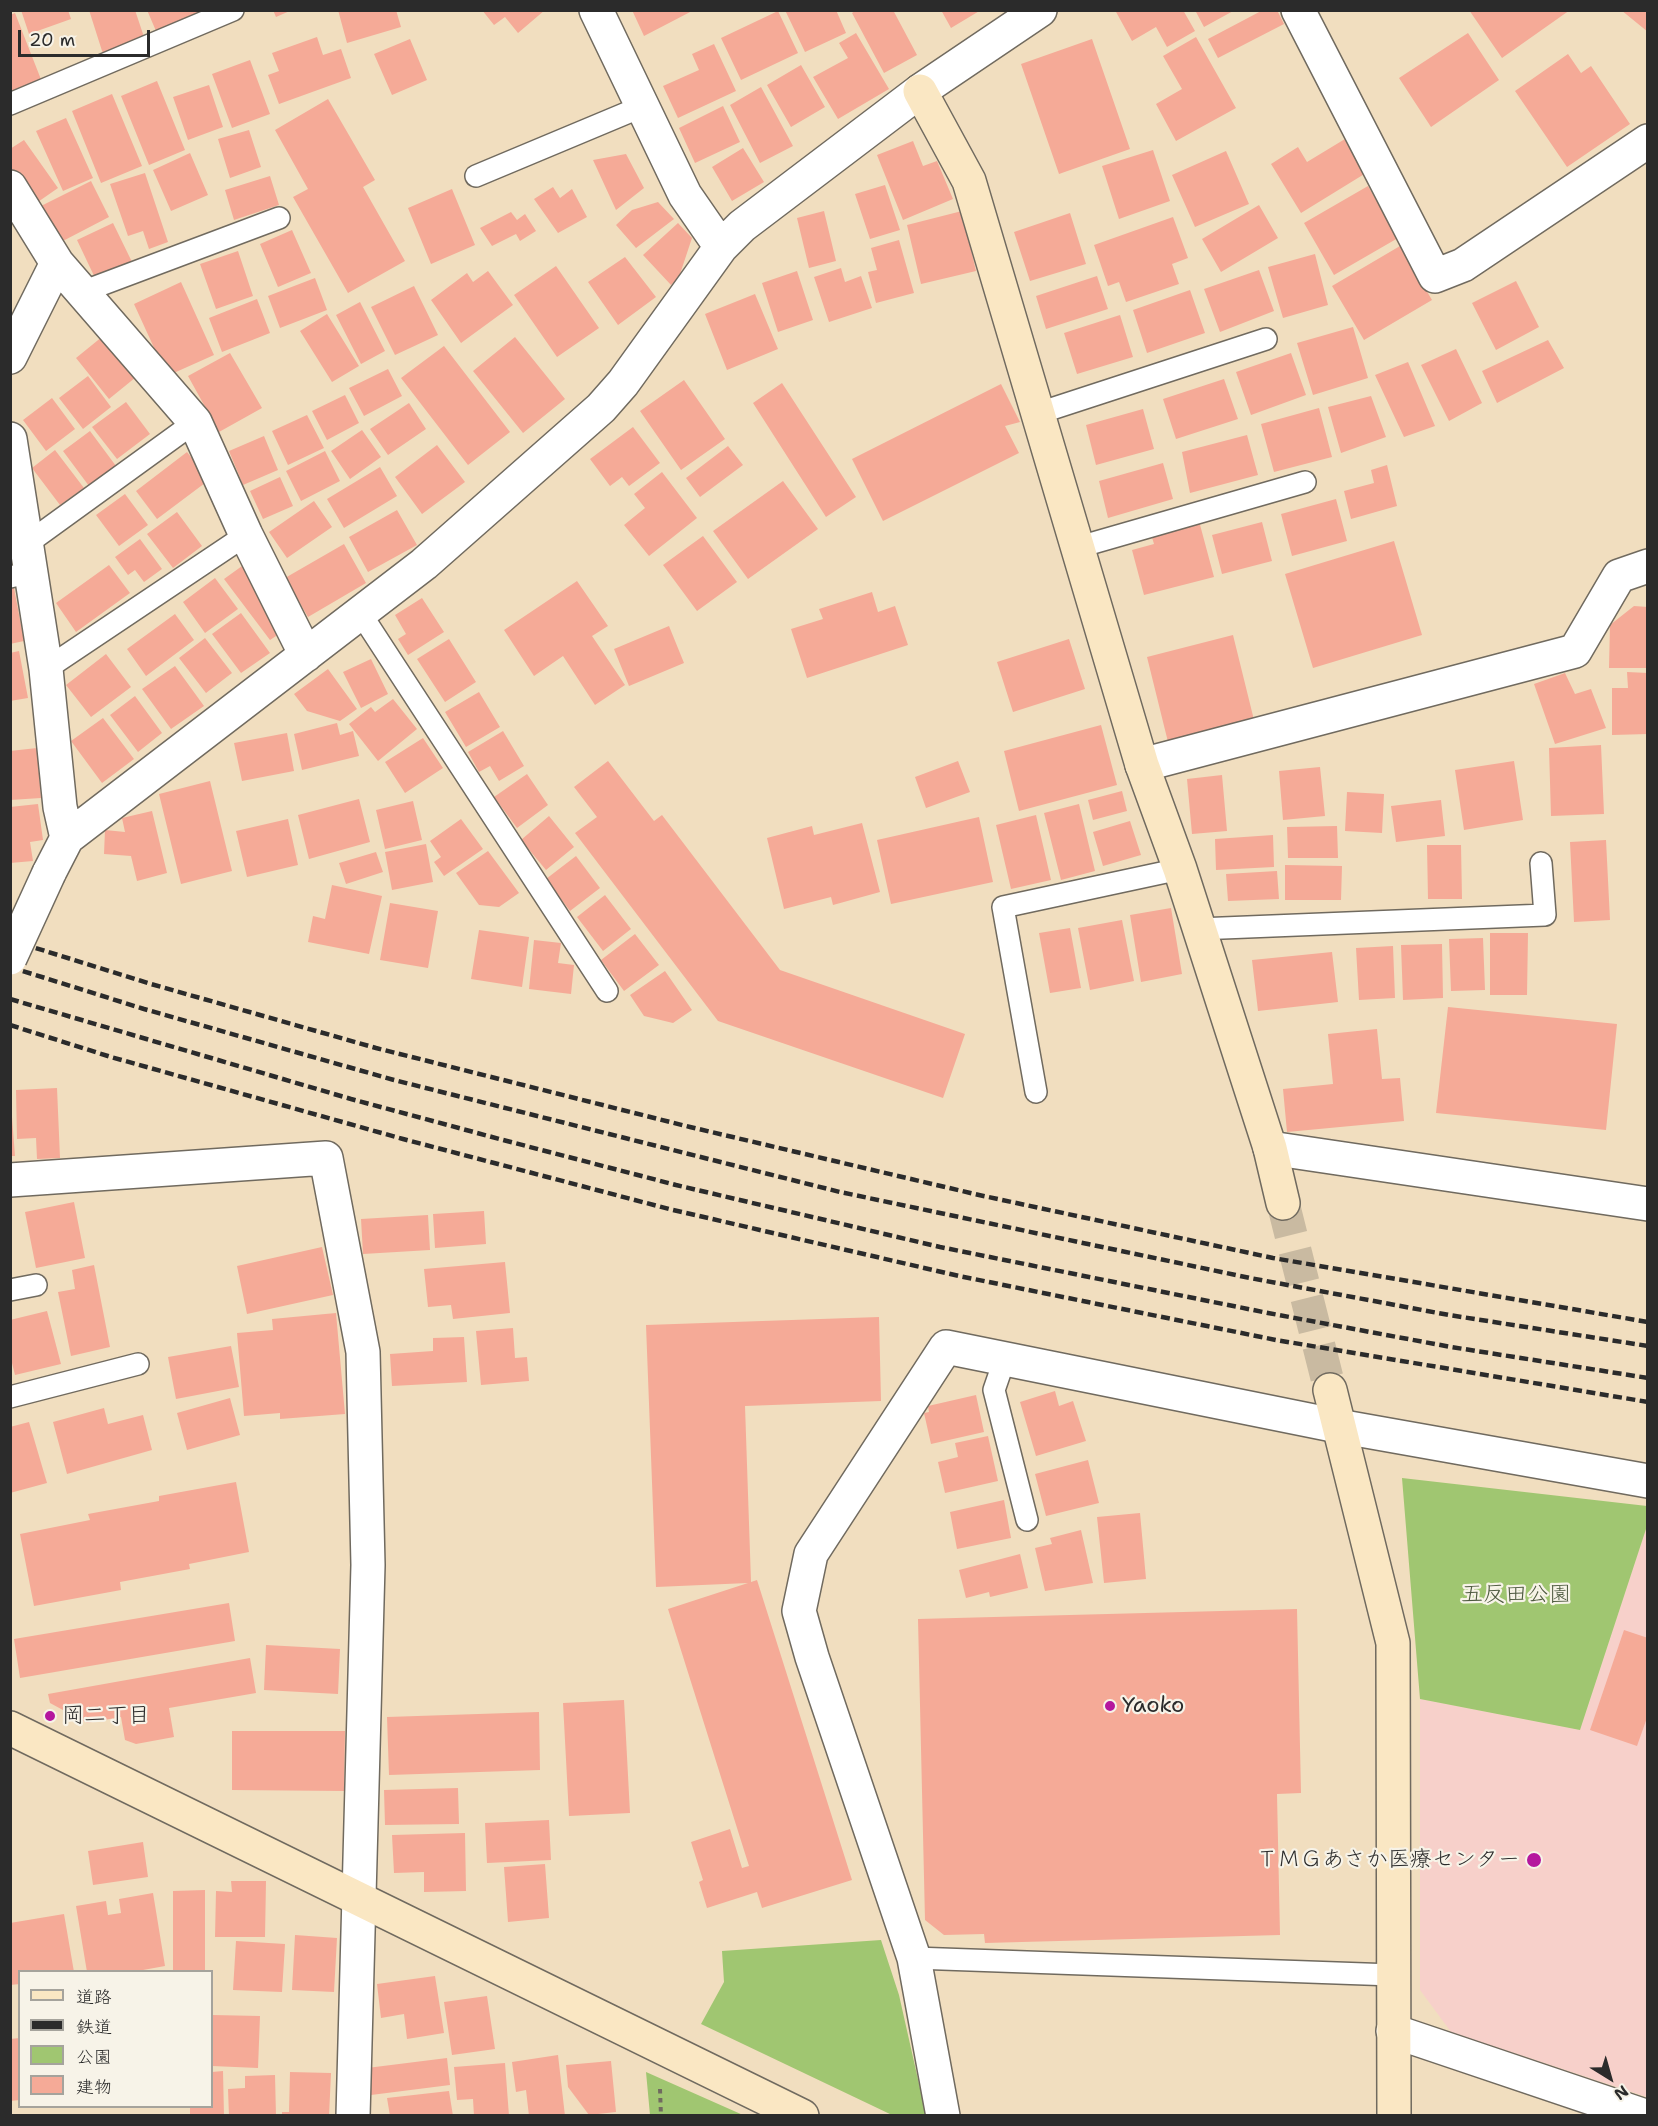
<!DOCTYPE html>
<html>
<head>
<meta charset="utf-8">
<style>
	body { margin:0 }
	#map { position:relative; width:1658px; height:2126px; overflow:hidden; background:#f1debf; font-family:"Shantell Sans","Klee One",sans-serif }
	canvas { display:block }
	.frame { position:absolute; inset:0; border:12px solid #2b2b2b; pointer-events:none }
	.legend { position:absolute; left:18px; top:1970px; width:195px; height:138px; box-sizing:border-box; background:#f7f3e8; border:2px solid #a5a39c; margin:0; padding:8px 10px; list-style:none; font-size:18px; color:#2b2b2b }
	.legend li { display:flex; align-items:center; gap:12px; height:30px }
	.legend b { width:30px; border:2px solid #a5a39c }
	.north { position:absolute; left:1580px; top:2048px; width:60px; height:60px; -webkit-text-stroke:4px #f7f3e8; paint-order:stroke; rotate:143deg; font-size:16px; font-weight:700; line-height:24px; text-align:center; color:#2b2b2b }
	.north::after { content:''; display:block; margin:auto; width:21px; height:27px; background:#2b2b2b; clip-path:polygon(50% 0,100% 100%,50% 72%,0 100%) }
	.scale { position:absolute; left:18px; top:30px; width:132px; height:27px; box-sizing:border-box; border:3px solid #2b2b2b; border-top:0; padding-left:8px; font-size:18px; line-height:21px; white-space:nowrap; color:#2b2b2b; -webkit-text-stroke:4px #f7f3e8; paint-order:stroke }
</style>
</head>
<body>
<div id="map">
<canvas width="1658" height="2126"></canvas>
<div class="frame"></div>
<ul class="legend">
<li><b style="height:8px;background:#fae7c3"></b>道路</li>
<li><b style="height:8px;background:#2b2b2b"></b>鉄道</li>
<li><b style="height:16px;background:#a0c671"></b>公園</li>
<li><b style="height:16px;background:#f5aa97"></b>建物</li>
</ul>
<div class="north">N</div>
<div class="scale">20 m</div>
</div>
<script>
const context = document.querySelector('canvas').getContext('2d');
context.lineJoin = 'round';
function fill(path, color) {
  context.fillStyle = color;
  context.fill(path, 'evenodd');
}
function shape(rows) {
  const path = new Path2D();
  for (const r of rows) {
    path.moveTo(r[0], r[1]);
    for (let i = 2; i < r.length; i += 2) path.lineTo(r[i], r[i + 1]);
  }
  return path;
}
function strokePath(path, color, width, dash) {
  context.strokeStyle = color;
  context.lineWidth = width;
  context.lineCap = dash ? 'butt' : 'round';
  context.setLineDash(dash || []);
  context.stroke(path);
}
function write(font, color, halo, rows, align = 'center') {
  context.font = font + ' "Shantell Sans","Klee One",sans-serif';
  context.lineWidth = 4.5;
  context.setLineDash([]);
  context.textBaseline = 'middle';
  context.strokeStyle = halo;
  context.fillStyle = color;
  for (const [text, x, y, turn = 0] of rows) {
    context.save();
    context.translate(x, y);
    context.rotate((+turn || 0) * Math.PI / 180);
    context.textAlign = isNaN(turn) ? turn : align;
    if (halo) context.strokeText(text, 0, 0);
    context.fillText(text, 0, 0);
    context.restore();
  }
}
fill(shape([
	[1647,1526,1647,2097,1451,2032,1420,1990,1420,1699,1580,1730]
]), '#f7d0ca');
fill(shape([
	[1402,1478,1647,1506,1647,1526,1580,1730,1420,1699],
	[881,1940,899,1995,926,2115,892,2115,701,2024,724,1982,722,1951],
	[646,2072,743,2115,650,2115]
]), '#a0c671');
fill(shape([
	[21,10,68,10,71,19,29,34],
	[89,10,135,10,145,40,103,54],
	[147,10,206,10,156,31],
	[273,10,292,10,276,17],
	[338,10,396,10,401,27,347,43],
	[482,10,545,10,518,33,505,17,494,25],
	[632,10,694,10,644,36],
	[785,10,836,10,846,33,805,52],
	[856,10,893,10,917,55,884,73,852,13],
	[941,10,981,10,951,28],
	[1115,10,1183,10,1195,31,1167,47,1156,27,1132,41],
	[1195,10,1235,10,1204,27],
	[1263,10,1277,10,1284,24,1218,58,1208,39],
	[1469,10,1570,10,1502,58],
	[1621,10,1648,10,1648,32],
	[778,11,798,53,741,80,721,38],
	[15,13,42,82,10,94,10,15],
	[856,33,889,89,838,119,813,77,848,58,839,43],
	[1468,33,1499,80,1431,127,1399,78],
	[317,37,323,55,341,49,351,78,279,104,268,75,279,71,272,53],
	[1196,37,1236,108,1176,141,1156,104,1182,89,1163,56],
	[410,39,427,80,392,95,374,54],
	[1092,39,1130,149,1059,174,1021,64],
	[714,44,736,91,678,118,663,86,699,70,692,54],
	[1568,54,1581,73,1591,66,1630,124,1567,167,1515,91],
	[250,60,270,114,232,128,212,74],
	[801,65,825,107,791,127,767,85],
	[157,81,185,150,149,165,121,96],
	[209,85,223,127,188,140,173,97],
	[761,87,793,146,760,163,730,105],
	[112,94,142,166,101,183,72,111],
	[328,99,375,180,363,187,405,261,348,293,293,197,308,189,275,130],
	[723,106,740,142,695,163,679,128],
	[66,118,93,178,63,191,36,131],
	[249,130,261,167,230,178,218,139],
	[1345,139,1366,173,1301,213,1271,164,1298,147,1307,162],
	[24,140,58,188,35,204,10,169,10,149],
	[913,141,923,166,937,161,953,199,903,220,877,155],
	[743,148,764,182,732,201,712,167],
	[1153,150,1170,201,1119,219,1102,166],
	[1226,151,1249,204,1195,227,1172,175],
	[190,153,208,195,171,211,153,170],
	[626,154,644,188,616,210,593,160],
	[145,173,168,242,149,249,143,231,128,236,110,184],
	[270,176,279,205,234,220,225,190],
	[91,181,109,217,59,243,41,206],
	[885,185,900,230,870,239,855,194],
	[1368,186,1398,238,1334,275,1304,223],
	[553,187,560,198,572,189,587,217,558,233,534,199],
	[452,189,475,245,431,264,408,208],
	[658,202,674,219,636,248,616,225,632,210],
	[1259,205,1278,238,1221,272,1202,239],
	[824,211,836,261,809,268,797,218],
	[962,211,976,271,921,284,907,225],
	[511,212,517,220,525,214,536,231,520,241,516,234,492,246,480,228],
	[1070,213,1086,264,1030,281,1014,232],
	[1173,217,1188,258,1172,264,1179,284,1126,302,1119,282,1108,286,1094,245],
	[113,223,132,262,96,280,77,240],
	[678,223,692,238,679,277,671,285,643,255],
	[292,230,311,273,278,287,260,244],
	[899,240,914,293,876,303,868,272,877,270,871,248],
	[1400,246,1432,300,1364,340,1332,286],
	[238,251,253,296,216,309,200,264],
	[1315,254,1328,305,1283,318,1268,267],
	[625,257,656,297,618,325,588,282],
	[556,266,599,328,557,357,514,295],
	[841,268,845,282,861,276,872,308,829,322,814,277],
	[1259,270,1274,311,1220,332,1204,289],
	[488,271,513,305,461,343,431,300,467,273,473,282],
	[797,271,813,320,778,332,762,283],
	[1097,276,1108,309,1046,329,1036,296],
	[315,278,327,310,280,328,268,296],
	[1516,281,1539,327,1496,350,1472,303],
	[181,282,214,355,167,376,134,304],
	[414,286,438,335,395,355,371,307],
	[1190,290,1205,333,1147,353,1133,310],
	[755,294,778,349,727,370,705,314],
	[257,299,270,333,222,352,209,318],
	[360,302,385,351,361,364,336,315],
	[327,314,359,366,332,382,300,331],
	[1120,315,1133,357,1077,374,1064,333],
	[1353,327,1368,378,1313,395,1297,343],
	[108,332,141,373,109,399,76,358],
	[515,337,565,399,523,433,473,371],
	[1548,340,1564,368,1497,403,1482,371],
	[444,346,510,432,468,465,401,378],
	[1456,349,1482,403,1449,421,1421,365],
	[230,353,262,408,219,432,188,376],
	[1291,353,1306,395,1251,415,1236,372],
	[1408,362,1435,426,1404,437,1375,375],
	[388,369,402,396,364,416,349,388],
	[88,376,111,407,83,429,59,398],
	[1224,379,1238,419,1176,439,1163,399],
	[684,380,725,439,681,470,640,411],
	[782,383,856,497,826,517,753,403],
	[1001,384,1020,422,1005,426,1019,453,883,521,852,459],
	[345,395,359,423,327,440,312,411],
	[1371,396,1386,437,1341,453,1328,407],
	[52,398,75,429,46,451,23,420],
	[126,402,150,434,117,459,92,427],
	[409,403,426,429,388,455,370,429],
	[1319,408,1332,457,1274,472,1261,424],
	[1143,409,1154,449,1096,465,1086,425],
	[307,415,324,448,288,465,272,431],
	[633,427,660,463,629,486,622,477,610,486,590,459],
	[362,430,381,457,350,479,331,451],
	[90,431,116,466,89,486,63,451],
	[1247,435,1258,475,1190,493,1182,452],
	[264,436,278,470,243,485,229,451],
	[437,445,465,482,422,514,395,477],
	[728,446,743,465,700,497,686,478],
	[55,450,84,488,60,505,32,468],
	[325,451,340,481,301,501,286,471],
	[187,452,209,480,157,519,136,491],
	[1163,463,1173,499,1108,518,1099,481],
	[1387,465,1397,506,1351,519,1344,491,1374,483,1371,470],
	[380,467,397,496,344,528,327,499],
	[662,472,697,518,649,556,624,525,645,508,634,494],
	[280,477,293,506,263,519,250,491],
	[783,481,818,529,748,579,713,531],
	[125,494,148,525,119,546,96,515],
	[1336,499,1347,541,1292,556,1281,514],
	[314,501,332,527,287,558,269,532],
	[397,510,417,545,368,572,349,537],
	[177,512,202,546,173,568,147,534],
	[1199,521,1214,577,1144,595,1132,550,1154,544,1151,534],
	[1262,522,1272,561,1222,574,1212,535],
	[703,536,737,582,697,611,663,565],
	[140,539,162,569,144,582,135,570,128,575,115,557],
	[1394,541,1422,635,1313,668,1285,574],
	[344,544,366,583,308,617,285,578],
	[249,561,288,628,270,640,224,579],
	[109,565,130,593,76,632,56,603],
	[215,578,238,609,205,633,183,602],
	[577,581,608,626,592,636,625,685,595,705,563,656,534,676,504,630],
	[14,588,24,641,10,644,10,589],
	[872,592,878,612,895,606,908,645,807,678,791,629,823,619,819,609],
	[422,598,444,632,408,655,398,639,406,634,395,615],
	[1634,606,1648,607,1648,668,1609,668,1610,625],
	[241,613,270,653,241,673,212,634],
	[175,614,194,640,146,676,127,649],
	[669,626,684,663,629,686,614,649],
	[1233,635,1254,720,1168,742,1147,657],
	[205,638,232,673,206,693,179,658],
	[449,639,476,682,445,702,417,659],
	[1069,639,1085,689,1013,712,997,662],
	[19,651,28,698,10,701,10,653],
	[106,654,131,687,91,717,66,685],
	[371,659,388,694,361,708,343,672],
	[175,666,204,706,171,729,142,689],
	[328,669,357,709,340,721,307,711,294,694],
	[1627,672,1648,673,1648,734,1612,735,1612,688,1628,688],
	[1565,673,1575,694,1591,689,1606,728,1555,744,1534,684],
	[479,692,500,727,466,747,445,712],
	[135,696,162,733,138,752,110,715],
	[393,699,417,729,378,761,349,724,371,707,375,712],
	[103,718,134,759,102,783,71,741],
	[337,723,340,735,353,731,359,756,302,770,294,734],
	[1101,725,1117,785,1019,811,1004,751],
	[503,731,524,766,499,781,490,766,479,772,468,752],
	[287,733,294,771,242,781,234,743],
	[423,738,443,768,405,793,385,762],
	[1601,745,1604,814,1551,816,1549,748],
	[37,748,41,798,10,800,10,751],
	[608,761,654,821,662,815,780,970,965,1034,943,1098,718,1021,575,833,597,817,574,787],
	[958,761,970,792,926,808,915,777],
	[1514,761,1523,820,1464,830,1455,770],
	[1320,767,1325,816,1283,820,1279,771],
	[527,774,548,805,517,828,494,797],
	[1222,775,1227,831,1192,834,1187,779],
	[210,781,232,871,181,884,159,794],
	[1122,791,1127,811,1093,820,1088,800],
	[1347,792,1384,794,1382,833,1345,831],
	[359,799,370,842,309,859,298,815],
	[1441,800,1445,836,1396,842,1391,806],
	[413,801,422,840,385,849,376,810],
	[38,804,43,840,30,842,33,861,10,863,10,807],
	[1079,804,1095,871,1061,880,1044,813],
	[152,811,167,873,137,881,131,856,104,854,105,830,125,832,122,818],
	[1036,815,1051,880,1011,889,996,825],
	[549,816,574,847,546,870,521,840],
	[979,817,993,882,891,904,877,840],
	[288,819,298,865,247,877,236,831],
	[461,819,483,849,444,876,434,862,441,857,430,841],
	[1130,821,1141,855,1103,866,1093,832],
	[862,823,880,892,833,905,831,897,784,909,767,838,812,826,814,835],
	[1337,826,1338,858,1288,858,1287,827],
	[1273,835,1274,867,1216,870,1215,839],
	[1606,840,1610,920,1574,922,1570,842],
	[426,844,433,882,392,890,385,852],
	[1427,845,1461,845,1462,899,1428,899],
	[488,851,519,893,499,907,479,905,456,873],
	[376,852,383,872,346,884,339,863],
	[576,856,600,888,570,911,546,879],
	[1285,865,1342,866,1341,900,1285,900],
	[1277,871,1279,899,1228,901,1226,874],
	[332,885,382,896,369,954,308,942,313,916,325,919],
	[605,895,631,929,603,951,577,917],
	[390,903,438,911,428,968,380,960],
	[1171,908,1182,974,1141,982,1130,915],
	[1122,920,1134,981,1090,990,1078,928],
	[1070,928,1081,988,1050,993,1039,933],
	[479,930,529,937,522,987,471,979],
	[1490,933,1528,933,1527,995,1490,995],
	[635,934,659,965,624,991,601,960],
	[1483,938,1485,990,1451,991,1449,939],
	[534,940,561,943,558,963,574,965,571,994,529,989],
	[1442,944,1443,998,1403,1000,1401,945],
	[1393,946,1395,998,1359,1000,1356,948],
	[1332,952,1338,1002,1258,1011,1252,960],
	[665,971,692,1010,673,1023,644,1016,630,995],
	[1448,1007,1617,1024,1606,1130,1436,1113],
	[1377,1029,1382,1079,1400,1078,1404,1121,1287,1132,1283,1089,1333,1084,1328,1034],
	[57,1088,60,1158,37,1159,36,1138,17,1139,16,1090],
	[10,1117,12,1117,15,1156,10,1156],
	[74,1202,85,1258,36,1268,25,1212],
	[484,1211,486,1244,435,1248,433,1214],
	[428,1215,430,1250,363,1254,361,1219],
	[322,1247,333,1295,247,1314,237,1266],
	[505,1262,510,1313,453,1319,451,1305,428,1307,424,1269],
	[94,1265,110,1347,71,1356,58,1292,75,1289,72,1270],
	[47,1311,61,1364,15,1375,10,1355,10,1320],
	[336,1313,345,1414,280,1419,280,1413,244,1416,237,1333,273,1330,272,1319],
	[879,1317,881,1401,745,1406,751,1582,757,1580,852,1880,762,1908,757,1892,707,1908,699,1882,703,1880,691,1842,730,1829,742,1868,749,1866,668,1609,748,1583,656,1587,646,1325],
	[513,1328,515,1358,527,1357,529,1381,481,1385,476,1331],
	[464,1337,467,1382,392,1386,390,1354,433,1351,433,1338],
	[231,1346,239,1387,176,1399,168,1357],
	[1055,1391,1059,1406,1073,1401,1086,1441,1036,1456,1020,1402],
	[976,1395,984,1432,931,1444,924,1413,929,1412,928,1406],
	[230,1398,240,1435,187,1450,177,1413],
	[104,1408,108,1424,143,1415,152,1450,67,1474,53,1422],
	[29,1422,47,1483,10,1493,10,1427],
	[988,1436,998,1481,945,1493,938,1462,958,1457,955,1443],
	[1088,1460,1099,1503,1046,1516,1035,1474],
	[236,1482,249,1552,189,1564,190,1569,120,1582,121,1590,34,1606,20,1534,90,1520,88,1514,159,1501,159,1496],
	[1004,1500,1011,1538,957,1549,950,1512],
	[1140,1513,1146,1579,1104,1583,1097,1517],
	[1081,1530,1093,1583,1045,1591,1035,1548,1052,1544,1050,1538],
	[1020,1554,1028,1588,990,1597,989,1592,966,1598,959,1570],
	[229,1603,235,1641,20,1678,14,1639],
	[1297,1609,1301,1793,1277,1794,1280,1935,985,1943,984,1934,944,1935,925,1920,918,1619],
	[1624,1630,1648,1638,1648,1715,1637,1746,1590,1730],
	[266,1645,340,1649,338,1694,264,1690],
	[250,1658,256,1693,169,1708,174,1737,136,1744,125,1740,121,1717,87,1723,50,1703,48,1694],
	[624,1700,630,1813,569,1816,563,1703],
	[539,1712,540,1770,389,1775,387,1717],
	[232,1731,345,1731,344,1791,232,1790],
	[458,1788,459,1824,385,1825,384,1790],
	[549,1820,551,1860,487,1863,485,1823],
	[465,1833,466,1891,424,1892,424,1872,394,1873,392,1835],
	[143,1842,148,1877,93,1885,88,1851],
	[545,1864,549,1918,508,1922,504,1867],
	[231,1881,266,1881,265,1937,215,1937,216,1891,232,1892],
	[205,1890,205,1972,173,1972,173,1891],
	[153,1893,165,1966,132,1972,87,1972,76,1906,106,1901,108,1915,121,1913,119,1899],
	[64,1914,74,1972,20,1972,20,1984,10,1985,10,1923],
	[295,1935,337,1938,334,1992,292,1990],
	[236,1941,285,1944,282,1992,233,1990],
	[435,1976,444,2033,407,2039,404,2014,381,2018,377,1984],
	[487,1996,495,2049,452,2055,444,2002],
	[212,2015,260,2016,258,2068,212,2066],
	[20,2038,20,2100,10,2101,10,2039],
	[558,2055,565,2116,529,2116,526,2090,516,2092,512,2062],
	[447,2058,450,2085,371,2095,367,2068],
	[611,2061,616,2112,589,2115,568,2087,566,2065],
	[505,2063,509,2116,474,2116,473,2099,457,2100,454,2067],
	[223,2071,224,2116,190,2116,190,2106,212,2106,212,2072],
	[290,2072,331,2073,329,2116,282,2116,282,2112,289,2112],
	[275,2075,276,2116,229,2116,228,2089,245,2088,245,2076],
	[449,2091,453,2116,390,2116,387,2098]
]), '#f5aa97');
strokePath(shape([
	[1283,1203,1330,1390]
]), '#c9baa1', 33, [33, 16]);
const lane = shape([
	[10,104,233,10],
	[476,176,641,107],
	[82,292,279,218],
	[1039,413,1266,339],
	[28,543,195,422],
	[1079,547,1305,482],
	[10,577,32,572],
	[361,614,607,991],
	[46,669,246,535],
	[1198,929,1545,915,1541,863],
	[1036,1092,1003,907,1180,869],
	[10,1290,36,1285],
	[1005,1358,994,1390,1027,1520],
	[10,1397,138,1364],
	[914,1958,1393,1975]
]);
const street = shape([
	[596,10,685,195,721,247],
	[1298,10,1435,276,1463,265,1648,141],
	[10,187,57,263,195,422,246,535,306,655],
	[10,357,57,263],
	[10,439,46,669,60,807,67,838],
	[1142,765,1575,651,1619,576,1648,566],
	[49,873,67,838,424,564,601,408,623,383,721,247,742,226,920,91,1040,10],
	[1270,1148,1648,1204],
	[10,1180,326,1158,363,1352,368,1565,353,2116],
	[1393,2031,1645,2116],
	[943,2116,914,1958,812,1657,799,1611,811,1554,946,1347,1338,1426,1648,1481]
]);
const secondary = shape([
	[920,91,969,181,1142,765,1180,869,1270,1148,1283,1203],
	[1330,1390,1393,1643,1394,2116],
	[10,1728,802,2116]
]);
strokePath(lane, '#706a5f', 24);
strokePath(street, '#706a5f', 36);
strokePath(secondary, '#706a5f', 36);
strokePath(shape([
	[660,2089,661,2116]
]), '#706a5f', 4, [4.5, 4.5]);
strokePath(lane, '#fff', 21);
strokePath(street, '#fff', 33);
strokePath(secondary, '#fae7c3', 33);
strokePath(shape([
	[10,940,151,984,376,1048,690,1127,979,1195,1273,1258,1648,1322],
	[10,967,144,1009,394,1080,840,1192,1250,1278,1449,1315,1648,1346],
	[10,999,351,1099,507,1141,676,1185,940,1247,1268,1313,1451,1347,1648,1378],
	[10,1025,111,1057,403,1139,669,1209,959,1276,1276,1340,1648,1402]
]), '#2b2b2b', 4.5, [9, 4.5]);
const streetBridge = shape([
	[10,958,49,873]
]);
strokePath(streetBridge, '#706a5f', 36, []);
strokePath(streetBridge, '#fff', 33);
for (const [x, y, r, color] of [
	[1110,1706,6,"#b5179e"],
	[50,1716,6,"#b5179e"],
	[1534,1860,8,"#b5179e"]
]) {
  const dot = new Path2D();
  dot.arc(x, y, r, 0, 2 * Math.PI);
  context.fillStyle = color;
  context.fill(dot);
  strokePath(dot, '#f7f3e8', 2);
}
write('22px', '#4e5a40', '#f7f3e8', [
	["五反田公園",1516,1595]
]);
write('22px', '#2b2b2b', '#f7f3e8', [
	["Yaoko",1122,1706],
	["岡二丁目",62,1716],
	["ＴＭＧあさか医療センター",1520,1860,"right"]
], 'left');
</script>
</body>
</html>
